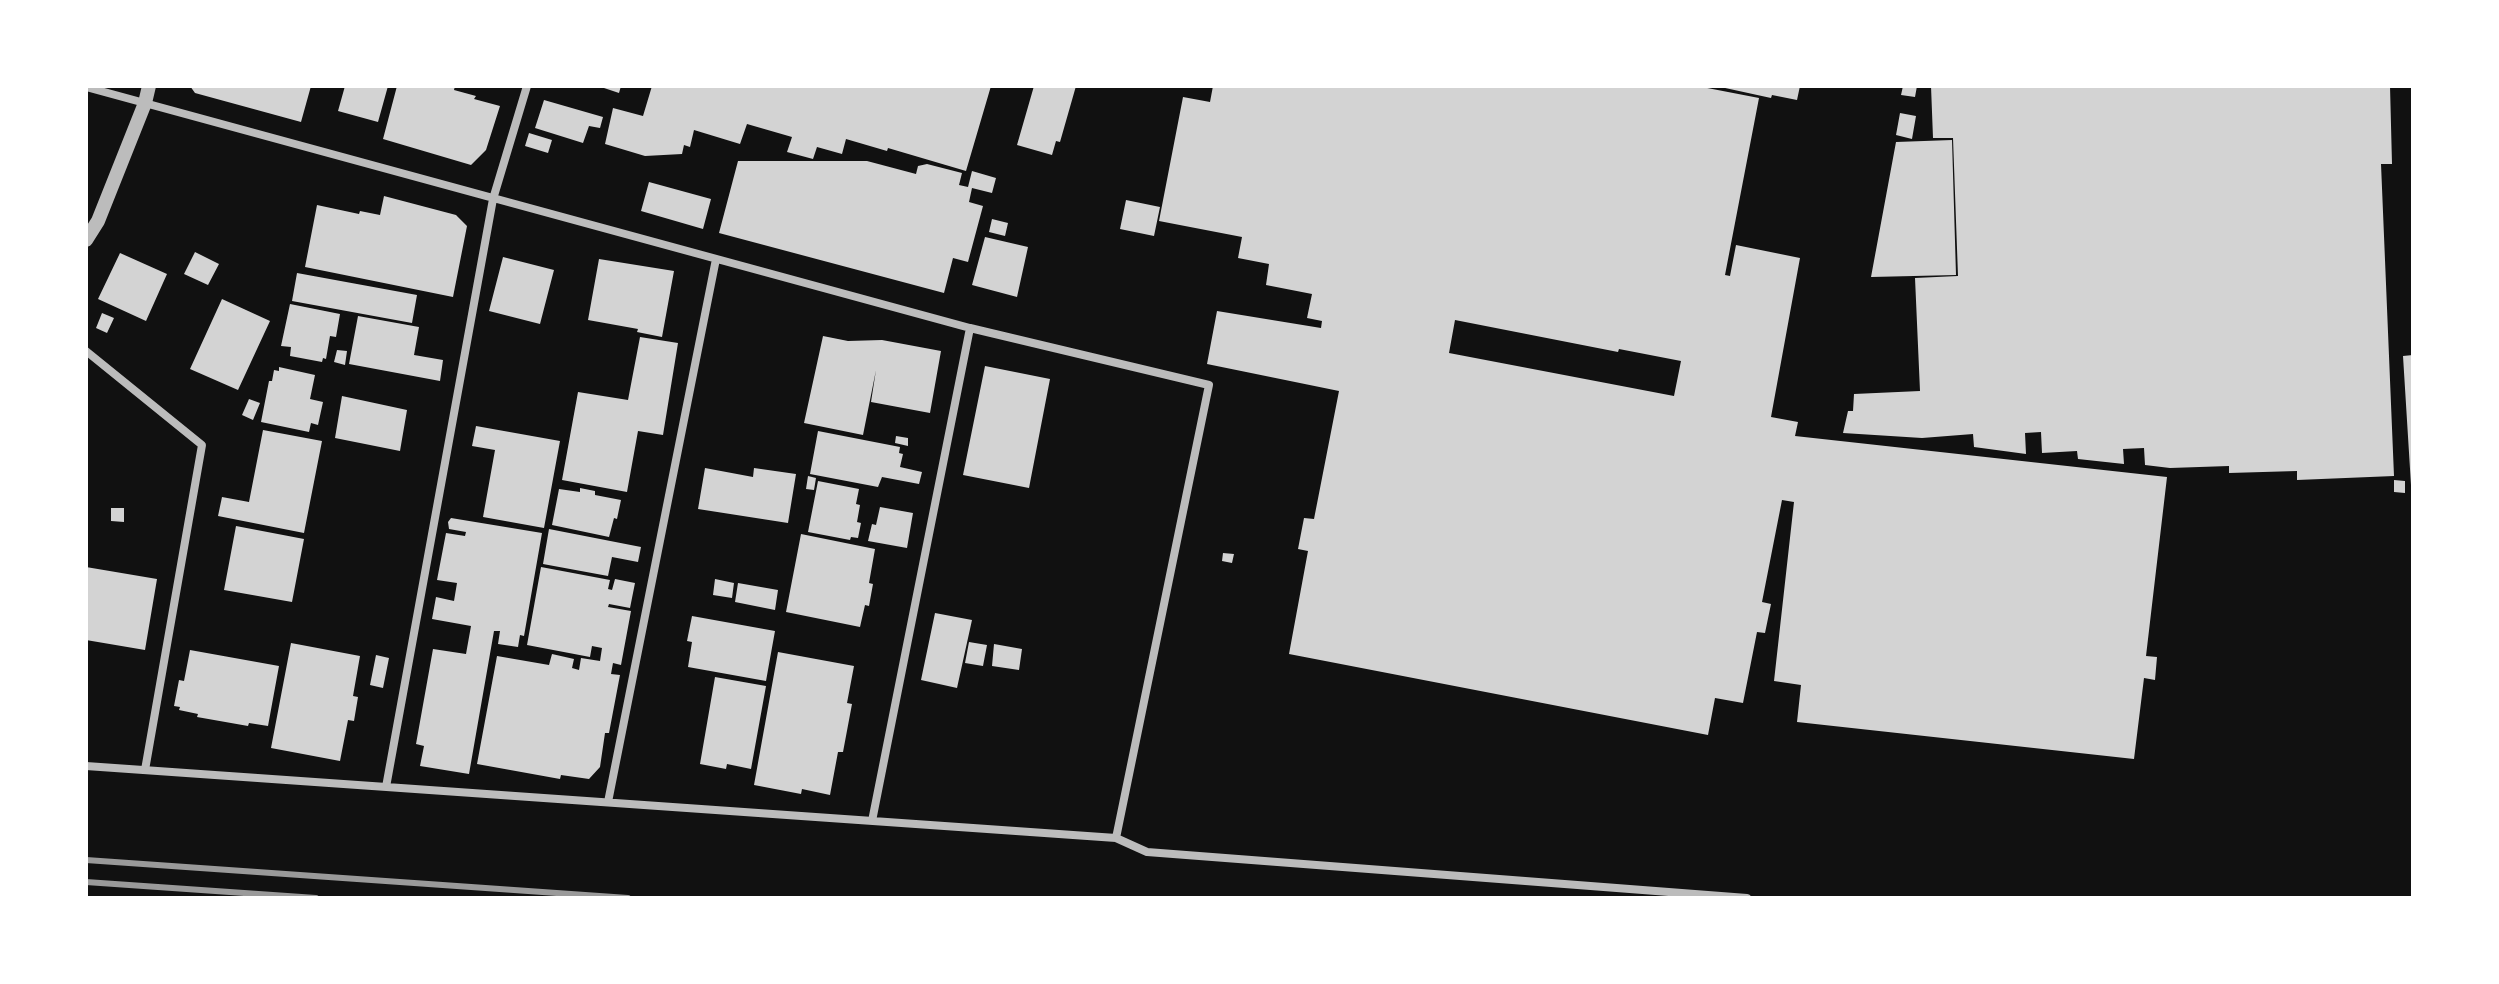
<!DOCTYPE html>
<html>
<head>
<meta charset="utf-8">
<style>
	body { margin:0 }
	#map { position:relative; width:2499px; height:984px; overflow:hidden; background:#111; font-family:Karla,sans-serif }
	canvas { display:block }
	.frame { position:absolute; inset:0; border:88px solid #fff; pointer-events:none }
</style>
</head>
<body>
<div id="map">
<canvas width="2499" height="984"></canvas>
<div class="frame"></div>
</div>
<script>
const context = document.querySelector('canvas').getContext('2d');
context.lineJoin = 'round';
function fill(path, color) {
  context.fillStyle = color;
  context.fill(path, 'evenodd');
}
function shape(rows) {
  const path = new Path2D();
  for (const r of rows) {
    path.moveTo(r[0], r[1]);
    for (let i = 2; i < r.length; i += 2) path.lineTo(r[i], r[i + 1]);
  }
  return path;
}
function strokePath(path, color, width, dash) {
  context.strokeStyle = color;
  context.lineWidth = width;
  context.lineCap = dash ? 'butt' : 'round';
  context.setLineDash(dash || []);
  context.stroke(path);
}
fill(shape([
	[190,86,311,86,301,122,195,93],
	[345,86,388,86,378,122,338,111],
	[397,86,455,86,454,90,476,96,474,99,500,106,486,150,471,165,383,139],
	[598,86,621,86,619,93],
	[652,86,991,86,966,171,888,148,887,151,846,139,842,154,817,147,813,159,787,152,792,137,747,124,740,144,694,130,690,147,684,145,682,154,645,156,605,144,613,108,643,116],
	[1034,86,1076,86,1060,142,1056,141,1052,155,1017,145],
	[1213,86,1697,86,1759,98,1725,275,1730,276,1736,245,1800,258,1771,417,1798,422,1795,436,2167,477,2146,656,2157,657,2155,680,2144,678,2134,759,1797,722,1801,685,1774,681,1794,502,1782,500,1762,602,1771,604,1765,633,1757,632,1743,703,1715,698,1708,735,1289,654,1308,551,1298,549,1304,518,1314,519,1339,391,1207,364,1217,311,1321,328,1322,321,1307,318,1312,294,1266,285,1269,264,1238,258,1242,237,1159,221,1183,97,1210,102],
	[1455,320,1618,352,1619,349,1681,361,1674,396,1449,353],
	[1716,86,1800,86,1797,100,1772,95,1771,98],
	[1903,86,1917,86,1915,97,1901,95],
	[1931,86,2390,86,2392,164,2381,164,2394,476,2297,480,2297,471,2229,473,2229,466,2170,468,2145,465,2144,448,2123,449,2124,464,2078,459,2077,451,2042,453,2041,432,2025,433,2026,454,1974,447,1973,434,1922,438,1843,433,1848,411,1853,411,1854,394,1920,391,1915,278,1958,276,1953,138,1933,138],
	[544,100,603,117,600,128,589,126,583,143,535,128],
	[1900,113,1916,116,1912,139,1896,135],
	[529,133,552,140,548,153,525,146],
	[1952,140,1956,275,1871,277,1896,142],
	[738,161,867,161,916,174,918,166,927,164,962,173,959,185,968,187,972,171,996,178,992,193,972,188,969,202,983,206,968,262,953,258,944,293,719,233],
	[649,182,711,199,703,229,641,211],
	[384,196,456,215,467,226,453,297,305,267,317,205,359,214,360,211,380,215],
	[1126,200,1160,207,1154,236,1120,229],
	[992,219,1008,223,1005,236,989,232],
	[985,237,1028,247,1017,297,972,285],
	[195,252,219,264,208,285,184,274],
	[120,253,167,274,146,321,98,299],
	[503,257,554,270,540,324,489,311],
	[599,259,674,271,662,337,637,332,638,329,588,320],
	[297,273,417,295,412,323,292,301],
	[222,299,270,321,238,390,190,369],
	[290,304,340,314,336,337,330,336,326,359,323,358,322,362,290,356,291,347,281,346],
	[102,313,114,318,107,333,96,328],
	[358,316,419,327,414,355,443,360,440,381,349,364],
	[823,336,848,341,882,340,941,351,930,413,871,402,876,370,863,435,804,423],
	[640,337,678,343,663,435,638,431,627,492,562,480,578,392,628,400],
	[337,350,347,351,345,365,334,362],
	[2413,355,2413,485,2411,485,2403,356],
	[985,366,1050,379,1029,488,963,475],
	[279,367,315,375,310,399,323,402,318,425,311,423,309,432,261,422,269,381,272,381,274,370,279,371],
	[342,396,407,410,400,451,335,438],
	[249,399,260,403,253,420,242,415],
	[476,426,560,441,544,528,483,517,495,450,472,446],
	[263,430,322,441,304,533,218,516,222,497,249,502],
	[818,431,900,447,899,453,903,454,900,467,922,472,919,484,882,477,878,487,810,474],
	[896,436,908,438,908,446,895,443],
	[705,468,753,477,754,468,796,474,788,523,698,509],
	[808,476,816,478,814,490,806,489],
	[2394,480,2405,481,2405,493,2394,492],
	[818,481,859,489,856,504,860,505,857,522,861,523,858,538,851,537,850,540,808,532],
	[580,488,595,491,595,495,621,500,617,519,614,518,609,537,552,525,559,489,580,492],
	[880,507,913,513,907,548,868,541,872,524,876,525],
	[111,508,124,508,124,522,111,521],
	[451,518,542,533,524,636,520,635,518,647,498,644,500,631,494,631,469,774,420,766,424,746,416,744,433,649,466,654,471,626,432,619,436,597,454,601,457,583,437,580,446,533,465,536,466,532,449,529,448,522],
	[236,526,304,539,292,602,224,590],
	[549,529,641,547,638,562,612,557,608,576,543,564],
	[801,534,875,549,869,583,873,584,869,606,865,605,860,627,786,612],
	[1223,553,1234,554,1232,563,1222,561],
	[86,567,157,579,145,650,86,640],
	[541,567,610,580,608,589,612,590,615,579,635,583,630,608,609,604,608,607,631,611,621,665,613,663,611,674,620,675,609,733,605,733,600,767,589,779,561,775,560,779,477,764,497,656,549,665,552,654,574,659,572,668,579,670,581,658,600,661,602,648,592,646,590,657,527,645],
	[715,579,734,583,732,598,713,595],
	[738,583,778,590,775,610,735,602],
	[935,613,972,620,957,688,921,680],
	[692,616,775,631,766,681,688,667,692,642,687,641],
	[969,642,987,645,983,666,965,663],
	[291,643,360,656,353,696,358,697,354,721,348,720,340,761,271,748],
	[994,644,1022,649,1019,670,992,666],
	[190,650,279,666,268,726,249,723,248,726,197,717,198,714,179,710,180,707,174,706,179,680,184,681],
	[778,652,854,666,847,703,852,704,843,752,838,752,830,795,802,789,801,794,754,785],
	[376,655,389,658,383,688,370,685],
	[715,677,766,686,751,769,727,764,726,769,700,764]
]), '#d3d3d3');
strokePath(shape([
	[86,87,970,328,1209,385,1116,838],
	[86,351,202,445,145,770],
	[86,766,1116,838,1147,852,1747,898],
	[386,787,493,199,527,86],
	[608,802,716,259],
	[872,821,970,328]
]), '#bcbcbc', 8);
strokePath(shape([
	[86,240,98,221,145,103,149,86]
]), '#bcbcbc', 14);
strokePath(shape([
	[86,860,628,898],
	[86,882,316,898]
]), '#9a9a9a', 6);
</script>
</body>
</html>
